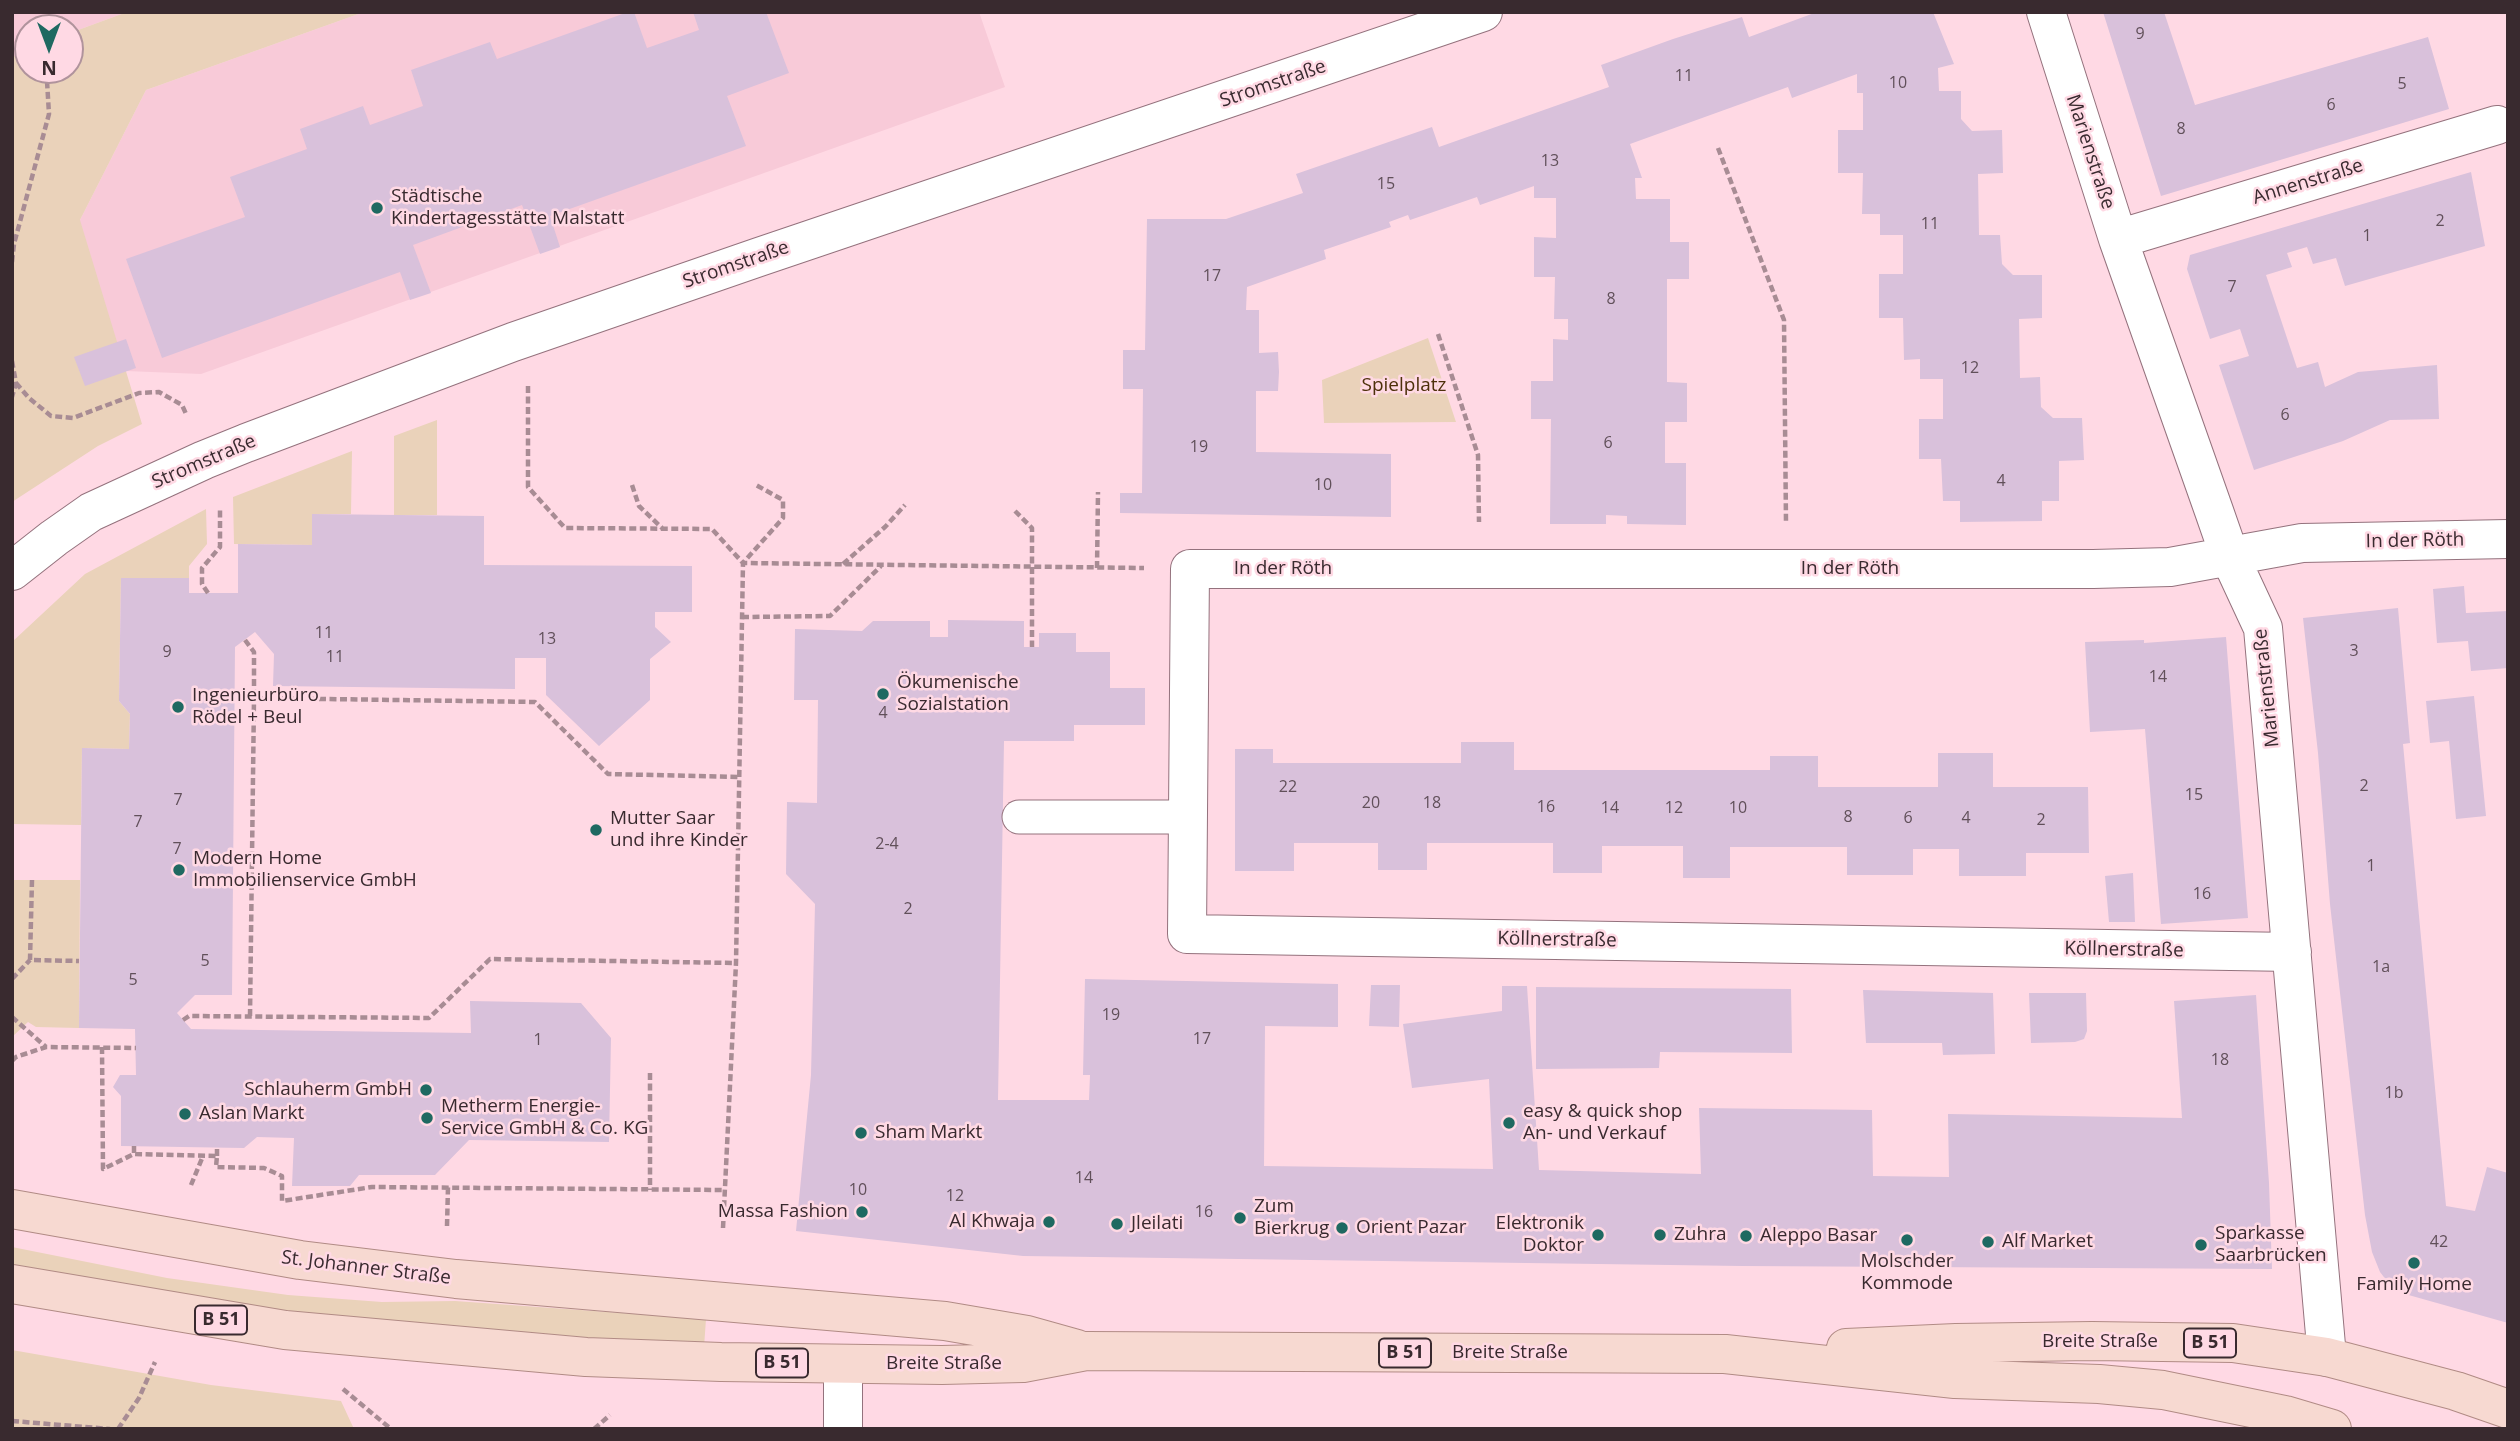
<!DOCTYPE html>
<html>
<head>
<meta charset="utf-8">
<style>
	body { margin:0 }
	#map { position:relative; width:2520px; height:1441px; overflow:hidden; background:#ffd9e4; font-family:"Open Sans",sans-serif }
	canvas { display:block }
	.frame { position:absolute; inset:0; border:14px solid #392a2f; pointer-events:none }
	.north { position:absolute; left:14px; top:14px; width:70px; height:70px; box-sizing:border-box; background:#ffd9e4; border:2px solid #b0939c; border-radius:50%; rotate:180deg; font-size:19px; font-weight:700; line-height:28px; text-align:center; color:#392a2f }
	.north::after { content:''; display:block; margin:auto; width:24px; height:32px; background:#1f6961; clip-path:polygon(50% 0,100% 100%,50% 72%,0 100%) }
</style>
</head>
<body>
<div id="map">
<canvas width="2520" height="1441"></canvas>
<div class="frame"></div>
<div class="north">N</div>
</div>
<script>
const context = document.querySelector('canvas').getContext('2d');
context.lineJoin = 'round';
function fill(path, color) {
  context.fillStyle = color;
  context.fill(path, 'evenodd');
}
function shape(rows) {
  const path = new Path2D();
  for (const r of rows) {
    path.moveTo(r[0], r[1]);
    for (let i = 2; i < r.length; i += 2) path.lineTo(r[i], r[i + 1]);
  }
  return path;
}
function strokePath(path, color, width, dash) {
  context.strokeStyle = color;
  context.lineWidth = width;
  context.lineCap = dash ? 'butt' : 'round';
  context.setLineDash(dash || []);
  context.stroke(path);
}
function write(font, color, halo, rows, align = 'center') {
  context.font = font + ' "Open Sans",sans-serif';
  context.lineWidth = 5;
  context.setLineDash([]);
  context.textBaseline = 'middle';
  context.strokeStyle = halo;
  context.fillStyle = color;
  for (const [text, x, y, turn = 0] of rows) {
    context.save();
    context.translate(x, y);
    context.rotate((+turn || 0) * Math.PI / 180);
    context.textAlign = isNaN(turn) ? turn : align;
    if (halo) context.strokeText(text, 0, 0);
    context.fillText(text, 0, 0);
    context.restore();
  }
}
fill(shape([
	[12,12,127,12,70,33,70,28,28,28,28,50,12,57],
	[364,12,979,12,1005,87,201,374,126,371,57,397,80,220,146,90]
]), '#f8cad8');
fill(shape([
	[127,12,364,12,146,90,80,220,142,424,98,446,12,502,12,57,28,50,28,70,70,70,70,33],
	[1428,338,1456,422,1324,423,1322,380],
	[437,420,437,515,394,515,394,436],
	[352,451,351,514,312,514,312,545,234,544,233,497],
	[206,509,207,544,189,566,189,578,121,578,119,701,130,714,129,749,82,748,81,825,12,824,12,642,85,574],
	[12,880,80,880,79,1028,36,1027,28,1022,12,1037],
	[12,1247,167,1278,288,1295,382,1302,455,1301,706,1319,704,1347,451,1331,164,1296,12,1265],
	[12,1350,211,1385,341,1401,354,1429,12,1429]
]), '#ead2ba');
fill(shape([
	[628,12,634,12,647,48,699,30,693,12,766,12,789,73,727,96,746,146,550,216,560,247,540,254,522,205,413,245,431,293,410,300,400,272,162,358,126,259,245,217,230,177,307,149,300,129,363,106,370,125,423,106,411,70,490,42,497,59],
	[1817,12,1933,12,1954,64,1938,68,1939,91,1961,91,1961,119,1972,131,2002,130,2003,173,1978,174,1979,235,2000,235,2002,264,2013,275,2042,275,2042,318,2019,319,2020,378,2040,377,2041,407,2053,418,2082,418,2084,460,2059,461,2059,501,2042,501,2042,521,1960,522,1960,501,1943,501,1941,459,1919,459,1919,419,1943,419,1943,379,1920,379,1920,359,1904,360,1903,318,1879,318,1879,274,1903,274,1903,235,1880,235,1880,214,1862,214,1863,173,1838,173,1838,130,1863,130,1863,93,1857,93,1857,74,1792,98,1788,87,1630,144,1642,178,1635,178,1636,199,1670,199,1670,242,1689,242,1689,279,1667,279,1667,382,1687,383,1687,422,1665,422,1665,463,1686,463,1686,525,1627,524,1627,516,1606,515,1606,524,1550,524,1551,419,1531,419,1531,381,1553,381,1553,339,1568,340,1568,319,1554,319,1555,277,1534,277,1534,237,1556,238,1556,198,1534,198,1534,186,1480,205,1477,197,1410,220,1408,215,1389,222,1391,227,1324,250,1326,259,1247,287,1246,310,1259,310,1259,353,1278,352,1279,372,1278,391,1256,391,1256,452,1391,454,1391,517,1120,513,1120,493,1142,493,1143,389,1123,389,1123,350,1145,350,1147,219,1226,219,1303,193,1296,174,1432,127,1439,147,1609,87,1601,65,1673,39,1742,17,1749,37],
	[2103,12,2164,12,2195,105,2428,37,2449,109,2161,196],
	[2471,172,2485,246,2345,286,2336,258,2313,264,2307,247,2287,253,2292,267,2266,275,2297,368,2318,362,2325,387,2358,372,2437,365,2439,419,2390,420,2343,441,2254,470,2219,365,2249,356,2240,329,2210,339,2187,269,2190,255],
	[126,339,136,368,85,386,74,357],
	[312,514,484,516,484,565,692,566,692,612,655,612,655,627,671,642,650,659,650,700,599,746,546,695,546,658,515,658,515,689,273,686,274,654,255,632,235,647,232,995,195,995,177,1013,191,1029,471,1033,470,1001,581,1003,611,1038,609,1142,469,1140,435,1175,359,1175,350,1186,292,1186,294,1138,257,1137,244,1148,121,1146,121,1096,113,1087,120,1075,136,1075,135,1029,79,1028,82,748,129,749,130,714,119,701,121,578,189,578,189,593,238,593,238,544,312,545],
	[2464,586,2466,613,2508,611,2508,668,2471,671,2468,641,2437,643,2433,589],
	[2398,608,2410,743,2403,744,2446,1206,2475,1211,2487,1167,2508,1173,2508,1323,2405,1294,2390,1285,2380,1272,2372,1252,2365,1215,2330,904,2318,753,2303,618],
	[948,620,1024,621,1024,647,1039,647,1039,633,1076,633,1076,652,1110,652,1110,688,1145,688,1145,725,1074,725,1074,741,1004,741,998,1100,1089,1100,1090,1075,1083,1075,1085,979,1338,984,1338,1027,1265,1026,1264,1166,1493,1169,1489,1079,1412,1088,1403,1024,1502,1011,1502,986,1527,986,1539,1170,1701,1174,1699,1108,1872,1110,1873,1176,1949,1177,1948,1114,2182,1118,2174,1001,2256,995,2269,1183,2272,1269,1742,1266,1023,1256,796,1231,811,1075,815,904,786,874,787,802,817,803,818,700,794,700,795,629,862,631,873,621,930,621,930,637,948,637],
	[2226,637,2248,918,2161,924,2145,729,2090,732,2085,642,2144,640,2144,643],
	[2474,696,2486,816,2456,819,2449,741,2430,743,2426,701],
	[1461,742,1514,742,1514,770,1770,770,1770,756,1818,756,1818,787,1938,787,1938,753,1993,753,1993,787,2088,787,2089,853,2026,853,2026,876,1959,876,1959,849,1913,849,1913,875,1847,875,1847,847,1730,847,1730,878,1683,878,1683,846,1602,846,1602,873,1553,873,1553,843,1427,843,1427,870,1378,870,1378,843,1294,843,1294,871,1235,871,1235,749,1273,749,1273,763,1461,763],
	[2133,873,2135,922,2109,922,2105,876],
	[1371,985,1400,985,1399,1027,1369,1026],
	[1536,987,1791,989,1792,1053,1660,1052,1659,1068,1536,1069],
	[1863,990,1993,993,1995,1054,1943,1055,1942,1043,1866,1043],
	[2029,993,2086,993,2087,1031,2084,1039,2075,1042,2031,1043]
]), '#d9c1db');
const service = shape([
	[1019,817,1187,817]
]);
const minor = shape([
	[2046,12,2118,239,2214,511,2230,557,2263,628,2327,1357],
	[2118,239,2497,125],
	[12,571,54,538,91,512,204,460,246,443,513,342,759,257,1483,12],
	[2292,952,1187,934,1190,569,2093,569,2170,567,2302,543,2508,539],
	[843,1364,843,1429]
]);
const primary = shape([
	[12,1209,300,1260,456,1279,945,1321,1027,1335,1077,1349],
	[12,1284,285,1330,586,1357,721,1362,942,1365,1023,1363,1086,1351,1725,1354,1955,1379,2099,1384,2163,1390,2285,1415,2332,1429],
	[1846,1348,1956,1343,2092,1341,2233,1343,2327,1357,2456,1391,2508,1409]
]);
strokePath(service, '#94727d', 35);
strokePath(minor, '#94727d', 40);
strokePath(primary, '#b18b85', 40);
strokePath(shape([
	[1718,148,1784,320,1786,523],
	[12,262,14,244,49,114,47,81,44,70],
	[1438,334,1478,455,1479,522],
	[12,361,16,383,12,397],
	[16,383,29,398,51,416,73,418,139,393,159,392,182,405,187,416],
	[528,386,528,487,565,528,712,529,743,563,1144,568],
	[632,485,639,506,662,528],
	[1015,511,1032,528,1032,647],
	[843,564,885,527,905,505],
	[1097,568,1098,492],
	[208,593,202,584,202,568,220,547,220,507],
	[742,617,830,616,881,566],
	[245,640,254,652,254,698,535,702,608,774,740,777],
	[32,880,30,960,79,961],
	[12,979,30,960],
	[250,1016,254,698],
	[12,1017,46,1047],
	[183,1020,189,1016,429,1018,490,959,736,963],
	[102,1047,103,1169,134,1154,217,1156,216,1167,264,1168,282,1176,282,1201,372,1187,725,1190],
	[12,1061,16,1057,46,1047,136,1048],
	[650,1073,650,1190],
	[134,1146,134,1154],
	[217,1156,217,1147],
	[191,1185,203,1156],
	[447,1226,448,1187],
	[723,1228,736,963,743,563,783,518,783,500,756,485],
	[343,1389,391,1429],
	[12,1421,110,1429],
	[118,1429,139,1398,155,1362],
	[594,1429,610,1415]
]), '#a88c94', 4.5, [7, 3.5]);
strokePath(service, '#fff', 33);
strokePath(minor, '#fff', 38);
strokePath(primary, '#f7d9d1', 38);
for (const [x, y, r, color] of [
	[377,208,7,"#1f6961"],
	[883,694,7,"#1f6961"],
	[178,707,7,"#1f6961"],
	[596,830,7,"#1f6961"],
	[179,870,7,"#1f6961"],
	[426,1090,7,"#1f6961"],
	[185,1114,7,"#1f6961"],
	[427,1118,7,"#1f6961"],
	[1509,1123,7,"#1f6961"],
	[861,1133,7,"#1f6961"],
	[862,1212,7,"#1f6961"],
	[1240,1218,7,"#1f6961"],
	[1049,1222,7,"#1f6961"],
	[1117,1224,7,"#1f6961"],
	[1342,1228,7,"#1f6961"],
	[1598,1235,7,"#1f6961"],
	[1660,1235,7,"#1f6961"],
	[1746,1236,7,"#1f6961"],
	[1907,1240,7,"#1f6961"],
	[1988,1242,7,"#1f6961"],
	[2201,1245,7,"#1f6961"],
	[2414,1263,7,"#1f6961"]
]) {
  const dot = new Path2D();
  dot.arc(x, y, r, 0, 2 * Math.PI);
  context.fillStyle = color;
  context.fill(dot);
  strokePath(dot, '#ffd9e4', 2.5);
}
write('16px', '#61505a', null, [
	["9",2140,34],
	["11",1684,76],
	["10",1898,83],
	["5",2402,84],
	["6",2331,105],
	["8",2181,129],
	["13",1550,161],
	["15",1386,184],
	["2",2440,221],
	["11",1930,224],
	["1",2367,236],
	["17",1212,276],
	["7",2232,287],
	["8",1611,299],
	["12",1970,368],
	["6",2285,415],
	["6",1608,443],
	["19",1199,447],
	["4",2001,481],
	["10",1323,485],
	["11",324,633],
	["13",547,639],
	["3",2354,651],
	["9",167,652],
	["11",335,657],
	["14",2158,677],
	["4",883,713],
	["2",2364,786],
	["22",1288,787],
	["15",2194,795],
	["7",178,800],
	["20",1371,803],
	["18",1432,803],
	["16",1546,807],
	["14",1610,808],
	["12",1674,808],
	["10",1738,808],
	["8",1848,817],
	["6",1908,818],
	["4",1966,818],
	["2",2041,820],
	["7",138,822],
	["2-4",887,844],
	["7",177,849],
	["1",2371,866],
	["16",2202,894],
	["2",908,909],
	["5",205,961],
	["1a",2381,967],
	["5",133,980],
	["19",1111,1015],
	["17",1202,1039],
	["1",538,1040],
	["18",2220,1060],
	["1b",2394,1093],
	["14",1084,1178],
	["10",858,1190],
	["12",955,1196],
	["16",1204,1212],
	["42",2439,1242]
]);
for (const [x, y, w] of [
	[221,1320,52],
	[2210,1343,52],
	[1405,1353,52],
	[782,1363,52]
]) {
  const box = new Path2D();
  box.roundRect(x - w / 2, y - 14.5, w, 29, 5);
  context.fillStyle = '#ffd9e4';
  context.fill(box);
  strokePath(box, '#392a2f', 2);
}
write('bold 18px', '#392a2f', null, [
	["B 51",221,1320],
	["B 51",2210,1343],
	["B 51",1405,1353],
	["B 51",782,1363]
]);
write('19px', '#392a2f', '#ffd9e4', [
	["Stromstraße",1273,84,-19],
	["Marienstraße",2090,152,72],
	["Annenstraße",2308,182,-17],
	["Stromstraße",736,265,-19],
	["Stromstraße",204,462,-23],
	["In der Röth",2415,541,-1],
	["In der Röth",1283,569],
	["In der Röth",1850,569],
	["Marienstraße",2267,688,-96],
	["Köllnerstraße",1557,940,1],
	["Köllnerstraße",2124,950,1],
	["St. Johanner Straße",366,1268,7],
	["Breite Straße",2100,1342],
	["Breite Straße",1510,1353],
	["Breite Straße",944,1364]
]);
write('19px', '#392a2f', '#ffd9e4', [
	["Städtische",391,197],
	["Kindertagesstätte Malstatt",391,219],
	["Ökumenische",897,683],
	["Sozialstation",897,705],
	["Ingenieurbüro",192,696],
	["Rödel + Beul",192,718],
	["Mutter Saar",610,819],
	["und ihre Kinder",610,841],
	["Modern Home",193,859],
	["Immobilienservice GmbH",193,881],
	["Schlauherm GmbH",412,1090,"right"],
	["Metherm Energie-",441,1107],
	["Service GmbH & Co. KG",441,1129],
	["easy & quick shop",1523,1112],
	["An- und Verkauf",1523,1134],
	["Aslan Markt",199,1114],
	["Sham Markt",875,1133],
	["Zum",1254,1207],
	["Bierkrug",1254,1229],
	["Massa Fashion",848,1212,"right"],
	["Al Khwaja",1035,1222,"right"],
	["Jleilati",1131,1224],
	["Elektronik",1584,1224,"right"],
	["Doktor",1584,1246,"right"],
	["Orient Pazar",1356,1228],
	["Sparkasse",2215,1234],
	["Saarbrücken",2215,1256],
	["Zuhra",1674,1235],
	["Aleppo Basar",1760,1236],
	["Alf Market",2002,1242],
	["Molschder",1907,1262,"center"],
	["Kommode",1907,1284,"center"],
	["Family Home",2414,1285,"center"]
], 'left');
write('19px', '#4d300a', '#ffd9e4', [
	["Spielplatz",1404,386]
]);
</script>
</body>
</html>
